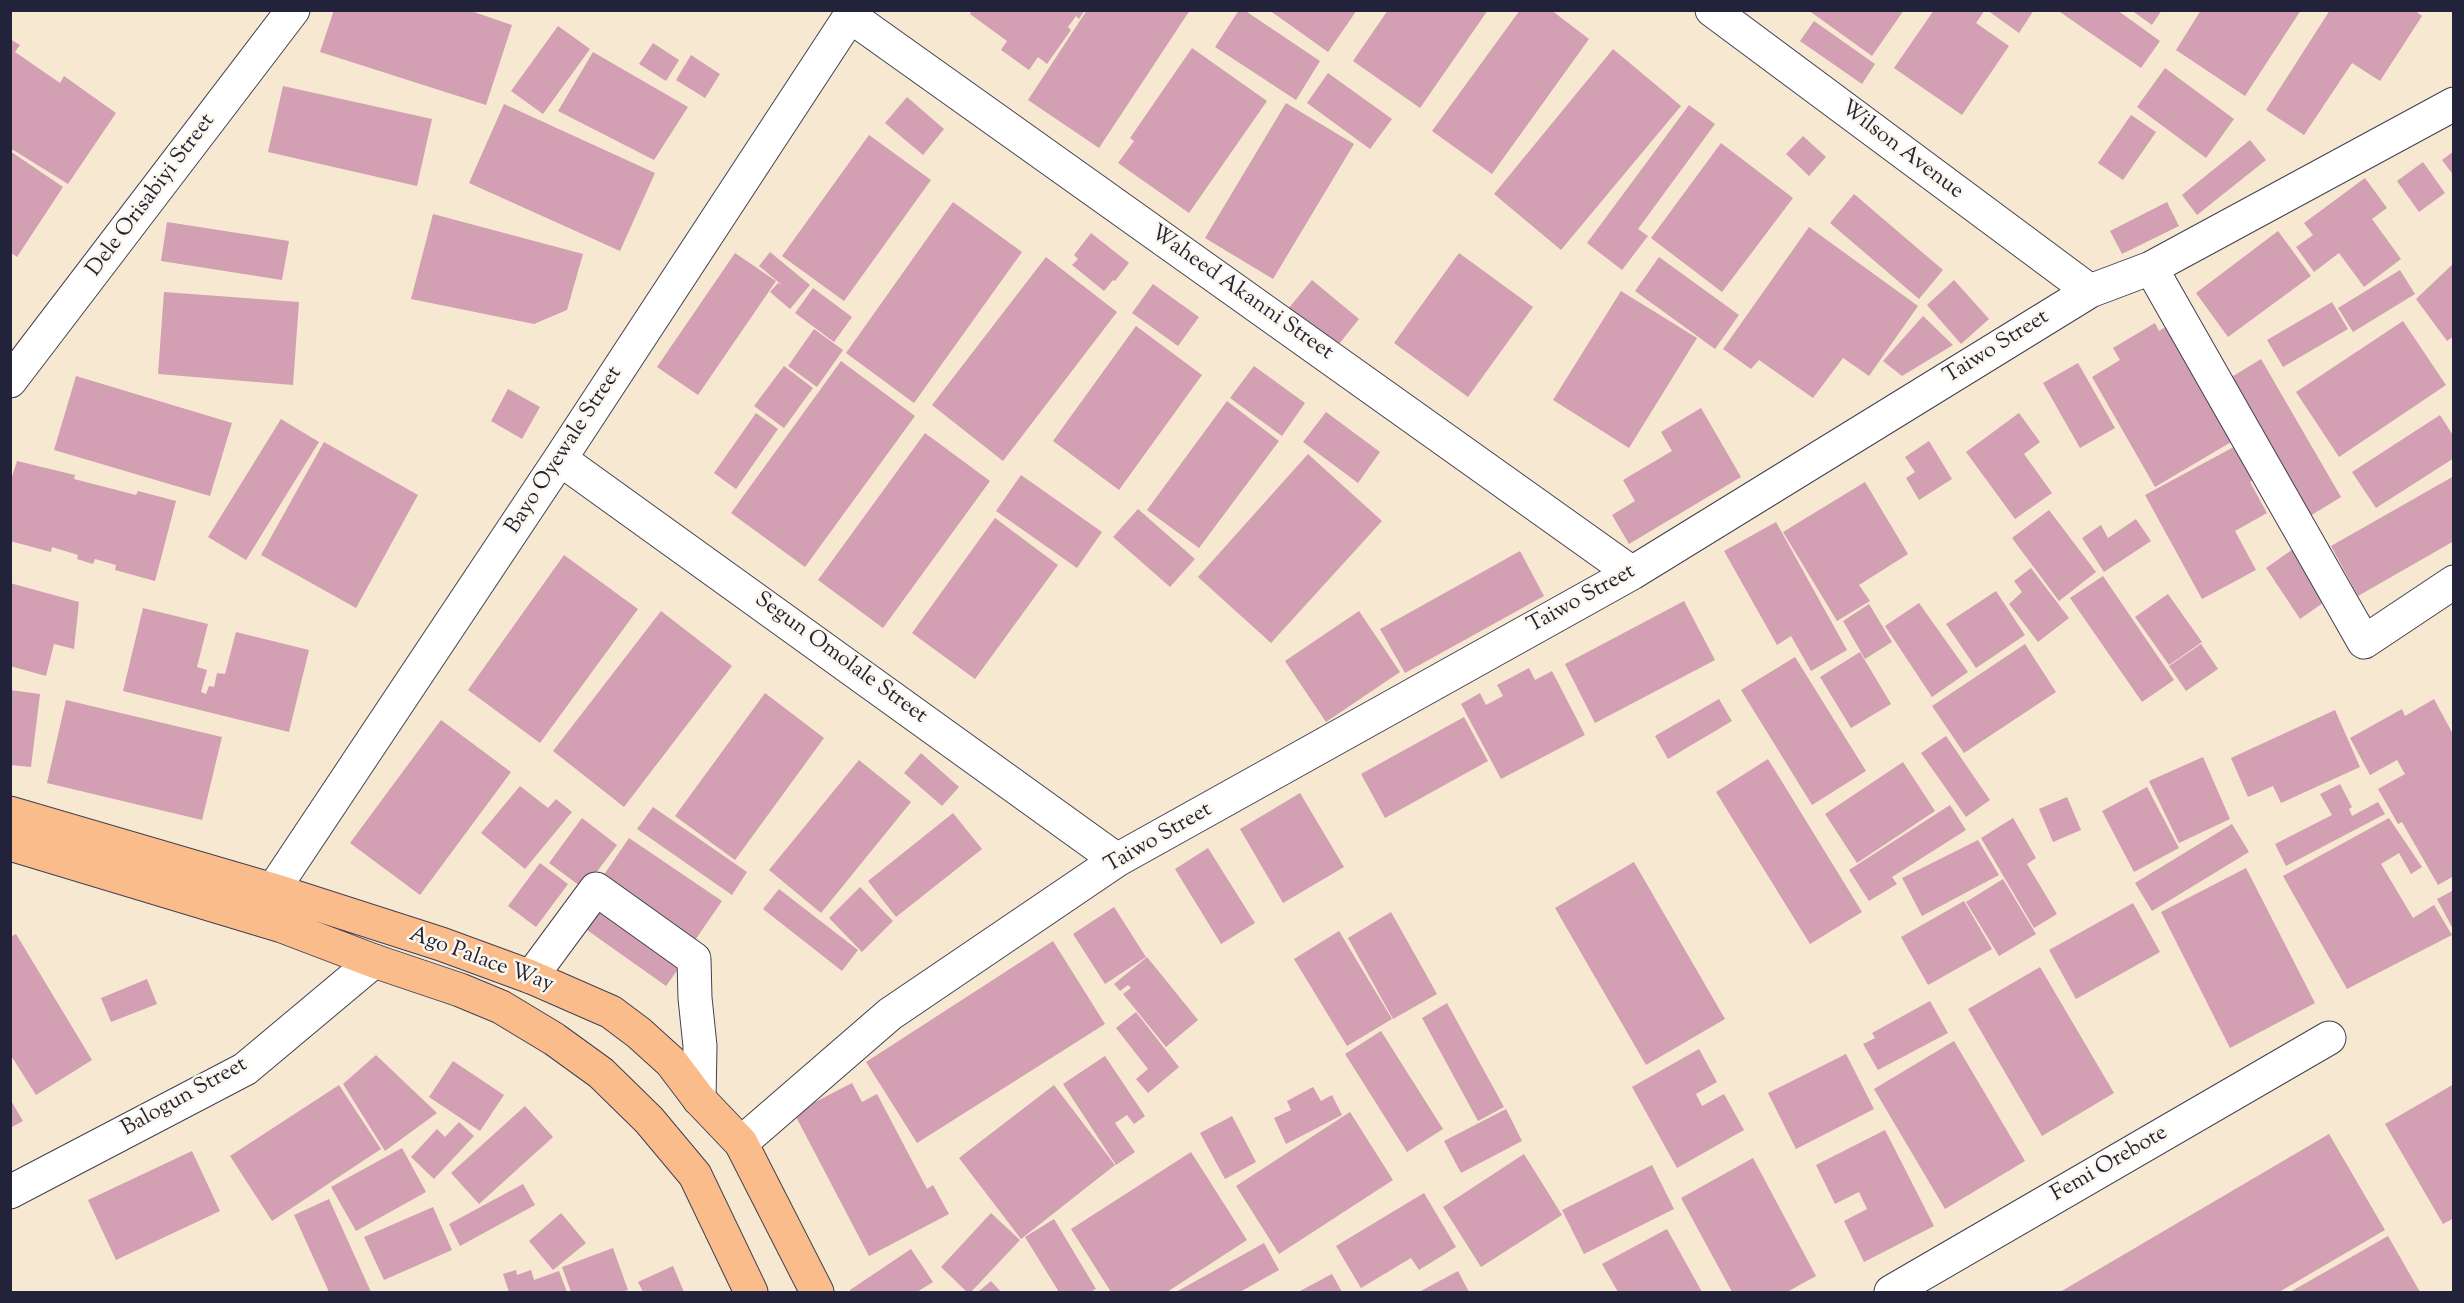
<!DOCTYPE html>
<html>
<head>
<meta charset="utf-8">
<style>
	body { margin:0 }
	#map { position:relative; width:2464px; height:1303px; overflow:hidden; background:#f6e8d1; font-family:"Sorts Mill Goudy",serif }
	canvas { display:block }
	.frame { position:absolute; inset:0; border:12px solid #22223b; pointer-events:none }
</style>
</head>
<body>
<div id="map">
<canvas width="2464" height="1303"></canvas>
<div class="frame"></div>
</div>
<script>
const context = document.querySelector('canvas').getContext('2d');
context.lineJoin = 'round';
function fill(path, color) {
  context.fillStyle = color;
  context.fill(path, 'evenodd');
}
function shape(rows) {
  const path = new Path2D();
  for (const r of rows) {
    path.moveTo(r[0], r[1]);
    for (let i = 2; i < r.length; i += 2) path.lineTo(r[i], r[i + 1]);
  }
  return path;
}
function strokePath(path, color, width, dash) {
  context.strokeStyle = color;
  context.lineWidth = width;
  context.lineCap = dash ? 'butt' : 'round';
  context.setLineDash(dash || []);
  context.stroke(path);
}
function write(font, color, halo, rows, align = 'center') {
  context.font = font + ' "Sorts Mill Goudy",serif';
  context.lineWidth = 5;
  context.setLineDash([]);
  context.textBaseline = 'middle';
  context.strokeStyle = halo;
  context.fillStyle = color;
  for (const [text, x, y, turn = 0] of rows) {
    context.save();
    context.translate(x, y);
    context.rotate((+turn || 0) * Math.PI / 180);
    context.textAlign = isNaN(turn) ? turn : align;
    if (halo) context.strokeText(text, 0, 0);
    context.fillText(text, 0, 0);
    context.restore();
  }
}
fill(shape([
	[334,10,468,10,512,25,486,105,320,52],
	[972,10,1085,10,1079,19,1076,16,1068,27,1071,30,1047,64,1038,57,1029,70,1001,50,1007,41,970,14],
	[1087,10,1190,10,1099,148,1028,100],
	[1239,10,1244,10,1320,61,1296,100,1215,47],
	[1269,10,1357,10,1328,52],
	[1388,10,1488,10,1420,108,1353,61],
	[1520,10,1551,10,1589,39,1492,174,1432,131],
	[1808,10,1904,10,1872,56],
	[1934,10,1985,10,1976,23,2009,46,1962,115,1894,68],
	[1987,10,2034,10,2019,33],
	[2061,10,2117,10,2160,41,2141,68,2060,12],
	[2131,10,2162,10,2152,25],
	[2201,10,2301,10,2245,96,2176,50],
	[2330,10,2414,10,2422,16,2380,81,2352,63,2304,135,2266,110],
	[1814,21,1875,64,1862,84,1800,41],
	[558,26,590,49,543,114,511,91],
	[10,39,20,45,15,52,60,83,64,76,116,113,68,184,10,148],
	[653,43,679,60,666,81,639,64],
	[1192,48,1267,101,1189,213,1118,163,1134,141,1130,138],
	[1613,49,1681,106,1561,250,1494,194],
	[593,52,688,107,654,160,558,111],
	[691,55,720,74,705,98,676,80],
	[2165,68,2234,119,2206,158,2137,107],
	[1328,73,1392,119,1370,149,1307,103],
	[283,86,432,119,417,186,268,152],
	[907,97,944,129,923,155,885,123],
	[1286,103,1354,144,1273,279,1205,238],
	[504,104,655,173,620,251,469,183],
	[1689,105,1715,124,1638,229,1648,236,1622,270,1587,243],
	[2131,115,2156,132,2123,180,2098,163],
	[869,135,931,180,844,301,782,256],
	[1803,136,1826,157,1809,176,1786,154],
	[2250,140,2266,160,2197,215,2182,195],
	[1721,143,1793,198,1722,292,1651,238],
	[10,151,63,187,17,257,10,252],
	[2454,151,2454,176,2442,160],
	[2423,162,2445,193,2419,212,2397,181],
	[2365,178,2387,208,2372,219,2401,259,2364,287,2339,253,2314,272,2296,247,2313,235,2304,223],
	[1854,194,1943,270,1919,299,1830,223],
	[953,202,1022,252,914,403,846,353],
	[2167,202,2179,226,2122,254,2110,231],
	[433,214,583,254,567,310,534,324,411,299],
	[167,222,289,241,282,280,161,261],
	[1809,227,1918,306,1869,376,1843,358,1813,398,1759,360,1751,369,1723,349],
	[2278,231,2311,276,2228,337,2196,293],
	[1091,233,1129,263,1115,281,1113,280,1104,291,1072,265,1078,259,1074,255],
	[770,252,810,285,790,309,770,292,778,283,782,285,759,266],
	[735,253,776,281,698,395,657,367],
	[1459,253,1533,307,1468,397,1394,343],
	[1046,257,1117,312,1003,461,932,405],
	[1659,257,1739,315,1715,349,1635,291],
	[2454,263,2454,336,2447,341,2416,299],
	[2400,270,2415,294,2353,332,2338,308],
	[1312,280,1359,319,1335,349,1288,309],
	[1954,280,1989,319,1961,344,1927,305],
	[1153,284,1199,317,1178,346,1132,313],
	[813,288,852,317,834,342,795,313],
	[1621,291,1697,338,1629,448,1553,400],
	[164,292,299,302,293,385,158,374],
	[2332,302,2348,329,2283,367,2267,340],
	[1923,316,1953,345,1902,376,1883,361],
	[2403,321,2446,385,2339,457,2296,392],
	[2155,323,2159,331,2172,323,2238,438,2155,487,2092,377,2120,360,2113,348],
	[1136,326,1202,375,1119,490,1053,441],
	[814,329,843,350,817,387,788,366],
	[2261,359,2341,497,2305,519,2225,381],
	[841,361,915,416,805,567,731,513],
	[2078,363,2115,428,2080,448,2043,383],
	[784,366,813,388,784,428,754,406],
	[1254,366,1305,403,1282,436,1230,398],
	[76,376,232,423,210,496,54,450],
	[508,389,540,407,522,439,491,421],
	[1227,401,1279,441,1199,548,1147,510],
	[1701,408,1741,477,1629,544,1612,515,1635,501,1623,480,1672,451,1661,432],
	[1326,412,1380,452,1358,483,1303,442],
	[756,413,778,429,736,489,714,473],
	[2019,413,2040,442,2024,454,2052,493,2015,519,1966,452],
	[2440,415,2454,437,2454,458,2376,508,2352,472],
	[281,419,319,442,246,560,208,537],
	[925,433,990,481,883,628,818,580],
	[1929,441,1952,479,1919,500,1906,478,1915,472,1905,457],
	[324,442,418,495,356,608,261,555],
	[2241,443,2260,476,2250,482,2267,513,2235,531,2256,570,2202,599,2145,495],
	[1308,454,1382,521,1271,643,1198,577],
	[17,461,75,475,74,479,136,495,138,491,176,501,155,581,115,570,116,565,95,559,93,564,77,559,78,555,52,547,51,552,10,541,10,483],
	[1021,475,1102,532,1077,568,996,511],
	[2454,476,2454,541,2358,596,2331,546],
	[1865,482,1908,554,1859,585,1870,601,1837,621,1783,532],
	[1138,509,1195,559,1170,587,1113,537],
	[2049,510,2096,572,2059,601,2012,538],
	[995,518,1058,565,975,679,912,633],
	[2136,519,2151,541,2104,572,2082,538,2101,525,2108,538],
	[1776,522,1847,650,1811,671,1791,636,1777,645,1724,551],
	[2296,547,2330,598,2300,619,2266,568],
	[1520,551,1544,596,1405,673,1380,629],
	[564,555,638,609,540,743,468,690],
	[2031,568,2069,618,2038,642,2009,604,2022,592,2014,581],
	[2103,576,2174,680,2142,702,2070,598],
	[10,583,79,602,74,649,54,644,46,676,10,666],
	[1996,591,2025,635,1976,668,1946,624],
	[2168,594,2202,642,2169,665,2135,617],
	[1684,601,1715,660,1595,723,1565,664],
	[1919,603,1968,672,1932,697,1885,626],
	[1869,604,1892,642,1865,659,1843,621],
	[143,608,208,624,197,667,207,670,201,692,206,694,209,686,214,687,217,673,225,674,236,632,309,650,289,732,123,691],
	[661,611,732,666,624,807,553,751],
	[1359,611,1400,672,1326,722,1285,661],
	[2025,644,2056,692,1964,753,1932,706],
	[2201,644,2218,669,2186,691,2169,666],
	[1860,652,1891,704,1851,728,1820,677],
	[1795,657,1866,771,1812,805,1741,690],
	[1529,668,1535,680,1552,671,1585,735,1501,779,1461,704,1480,693,1486,705,1503,696,1497,685],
	[10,690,40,694,31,767,10,765],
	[765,693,824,738,735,860,675,816],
	[1719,699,1732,721,1668,759,1655,736],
	[2434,699,2454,736,2454,876,2438,885,2402,822,2398,824,2378,789,2405,774,2397,760,2370,775,2350,738,2402,709,2405,716],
	[66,700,222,737,202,820,47,783],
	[2335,710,2360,767,2281,803,2273,786,2248,797,2231,758],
	[1464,717,1488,761,1385,818,1361,774],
	[441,720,511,772,420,895,350,843],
	[1946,736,1990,800,1966,817,1921,753],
	[921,753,959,787,942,806,904,773],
	[2203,757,2230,819,2179,843,2149,781],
	[1768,759,1862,912,1810,944,1716,792],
	[859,760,911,802,821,913,769,870],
	[1903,762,1935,811,1857,863,1825,814],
	[2340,784,2352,807,2349,809,2352,816,2378,802,2385,814,2286,866,2275,844,2332,815,2320,794],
	[520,786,548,808,556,799,572,812,525,869,481,833],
	[2147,787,2179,848,2134,872,2102,811],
	[1300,793,1344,867,1283,903,1240,829],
	[2067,797,2081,830,2053,842,2039,809],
	[1950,805,1966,830,1892,877,1897,884,1869,901,1849,870],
	[653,807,747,872,732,895,637,829],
	[953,813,982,849,896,917,868,881],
	[582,818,617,845,584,889,549,863],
	[2013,818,2036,858,2027,864,2057,914,2034,928,1981,838],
	[2389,818,2422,867,2411,874,2399,853,2381,864,2413,918,2434,905,2452,935,2347,989,2283,876],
	[2232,824,2249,852,2152,911,2135,883],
	[629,838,722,901,691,946,599,882],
	[1978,840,1999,875,1922,916,1902,878],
	[1208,848,1255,923,1221,944,1175,869],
	[1634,862,1725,1019,1646,1065,1555,908],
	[540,863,568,884,536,927,508,906],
	[2246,868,2315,1003,2230,1048,2161,912],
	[2003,879,2036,934,1999,956,1966,902],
	[860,887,893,921,862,952,829,918],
	[779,889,858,950,842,971,763,909],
	[2454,890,2454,931,2437,899],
	[600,897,686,958,666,986,580,925],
	[1964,901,1992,949,1928,985,1901,937],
	[2133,903,2160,952,2076,999,2049,950],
	[1114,907,1146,957,1105,984,1073,934],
	[1391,912,1437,994,1393,1019,1348,938],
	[1339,931,1392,1019,1347,1046,1294,959],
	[16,934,92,1060,36,1095,10,1054,10,937],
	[1053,941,1105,1024,917,1143,866,1062],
	[1147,957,1198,1020,1166,1047,1123,994,1131,988,1128,985,1120,991,1114,984],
	[2040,967,2114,1093,2042,1136,1968,1009],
	[147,979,157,1004,111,1022,101,998],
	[1930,1001,1948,1033,1878,1070,1863,1044,1875,1038,1872,1033],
	[1447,1003,1504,1107,1478,1121,1422,1018],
	[1136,1012,1179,1067,1148,1093,1136,1079,1148,1069,1116,1028],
	[1381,1031,1443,1129,1407,1152,1345,1054],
	[1954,1041,2025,1161,1945,1209,1874,1089],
	[1699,1049,1717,1082,1696,1094,1702,1106,1724,1094,1744,1130,1677,1168,1632,1087],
	[1846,1054,1874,1109,1796,1149,1768,1093],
	[376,1055,437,1113,385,1151,343,1084],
	[1105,1056,1145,1116,1134,1124,1127,1115,1115,1123,1135,1152,1116,1165,1063,1084],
	[453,1061,504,1095,480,1131,429,1097],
	[852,1083,862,1102,877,1094,927,1189,933,1185,949,1214,869,1256,794,1113],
	[2454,1084,2454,1218,2443,1224,2385,1124],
	[339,1085,381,1149,272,1221,230,1156],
	[1054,1085,1115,1165,1021,1239,959,1158],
	[1313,1087,1321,1101,1332,1095,1342,1115,1286,1144,1274,1118,1291,1110,1287,1101],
	[10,1099,23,1121,10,1128],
	[525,1106,553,1137,479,1204,451,1173],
	[1506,1109,1522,1141,1461,1173,1444,1141],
	[1350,1112,1393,1180,1279,1254,1236,1186],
	[1232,1116,1256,1162,1225,1179,1200,1133],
	[459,1122,474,1136,434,1179,411,1157,437,1129,445,1137],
	[1885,1130,1934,1226,1864,1262,1844,1221,1867,1209,1859,1192,1835,1204,1816,1165],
	[2329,1134,2385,1230,2279,1292,2060,1292],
	[402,1148,426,1192,356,1231,331,1187],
	[192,1151,220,1211,116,1260,88,1200],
	[1191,1152,1247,1240,1167,1292,1111,1292,1071,1229],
	[1524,1154,1562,1215,1481,1267,1443,1207],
	[1753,1158,1816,1276,1787,1292,1732,1292,1681,1198],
	[1652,1165,1674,1209,1584,1254,1562,1210],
	[523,1184,535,1205,460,1246,449,1224],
	[1424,1193,1456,1247,1419,1270,1411,1258,1361,1288,1336,1246],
	[329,1199,371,1292,329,1292,294,1215],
	[433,1207,452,1250,384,1280,364,1237],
	[561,1213,586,1243,553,1270,529,1241],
	[991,1213,1020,1240,971,1292,967,1292,941,1267],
	[1054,1219,1096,1289,1090,1292,1059,1292,1025,1237],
	[1667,1229,1702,1292,1618,1292,1602,1264],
	[2388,1236,2420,1292,2290,1292],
	[1264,1243,1279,1270,1240,1292,1176,1292],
	[613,1248,628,1290,621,1292,571,1292,562,1267],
	[911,1249,933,1282,917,1292,851,1292,850,1290],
	[673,1266,684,1292,643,1292,638,1282],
	[516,1270,517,1275,531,1270,534,1280,559,1271,567,1292,509,1292,503,1274],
	[1458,1271,1469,1292,1419,1292],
	[1332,1274,1342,1292,1298,1292],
	[991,1281,1001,1292,978,1292]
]), '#d29fb3');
const minor = shape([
	[1712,10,2090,291],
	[850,16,1632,573],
	[2151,268,2364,642,2454,582],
	[10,381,293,10],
	[560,459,1117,860],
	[273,890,560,459,854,10],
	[531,977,596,889,694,959,695,998,700,1046,699,1099],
	[741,1143,890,1014,1117,860,1632,573,2090,291,2151,268,2454,104],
	[10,1192,245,1069,374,961],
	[1891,1292,2329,1038]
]);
const major = shape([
	[10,813,273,890,441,944,531,977,611,1012,639,1033,671,1062,699,1099,741,1143,817,1292],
	[10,844,282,926,374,961,460,990,501,1007,554,1039,601,1073,649,1120,695,1175,751,1292]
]);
strokePath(minor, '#424052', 35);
strokePath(major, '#424052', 35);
strokePath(minor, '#fff', 33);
strokePath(major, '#fabc8b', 33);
write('22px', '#22223b', '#fbf7ec', [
	["Wilson Avenue",1901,151,37],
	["Dele Orisabiyi Street",152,196,-53],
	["Waheed Akanni Street",1241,294,35],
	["Taiwo Street",1997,348,-32],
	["Bayo Oyewale Street",565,451,-57],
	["Taiwo Street",1582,600,-29],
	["Segun Omolale Street",840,659,36],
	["Taiwo Street",1159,839,-30],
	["Ago Palace Way",481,961,20],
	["Balogun Street",185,1098,-29],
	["Femi Orebote",2110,1165,-30]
]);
</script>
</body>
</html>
